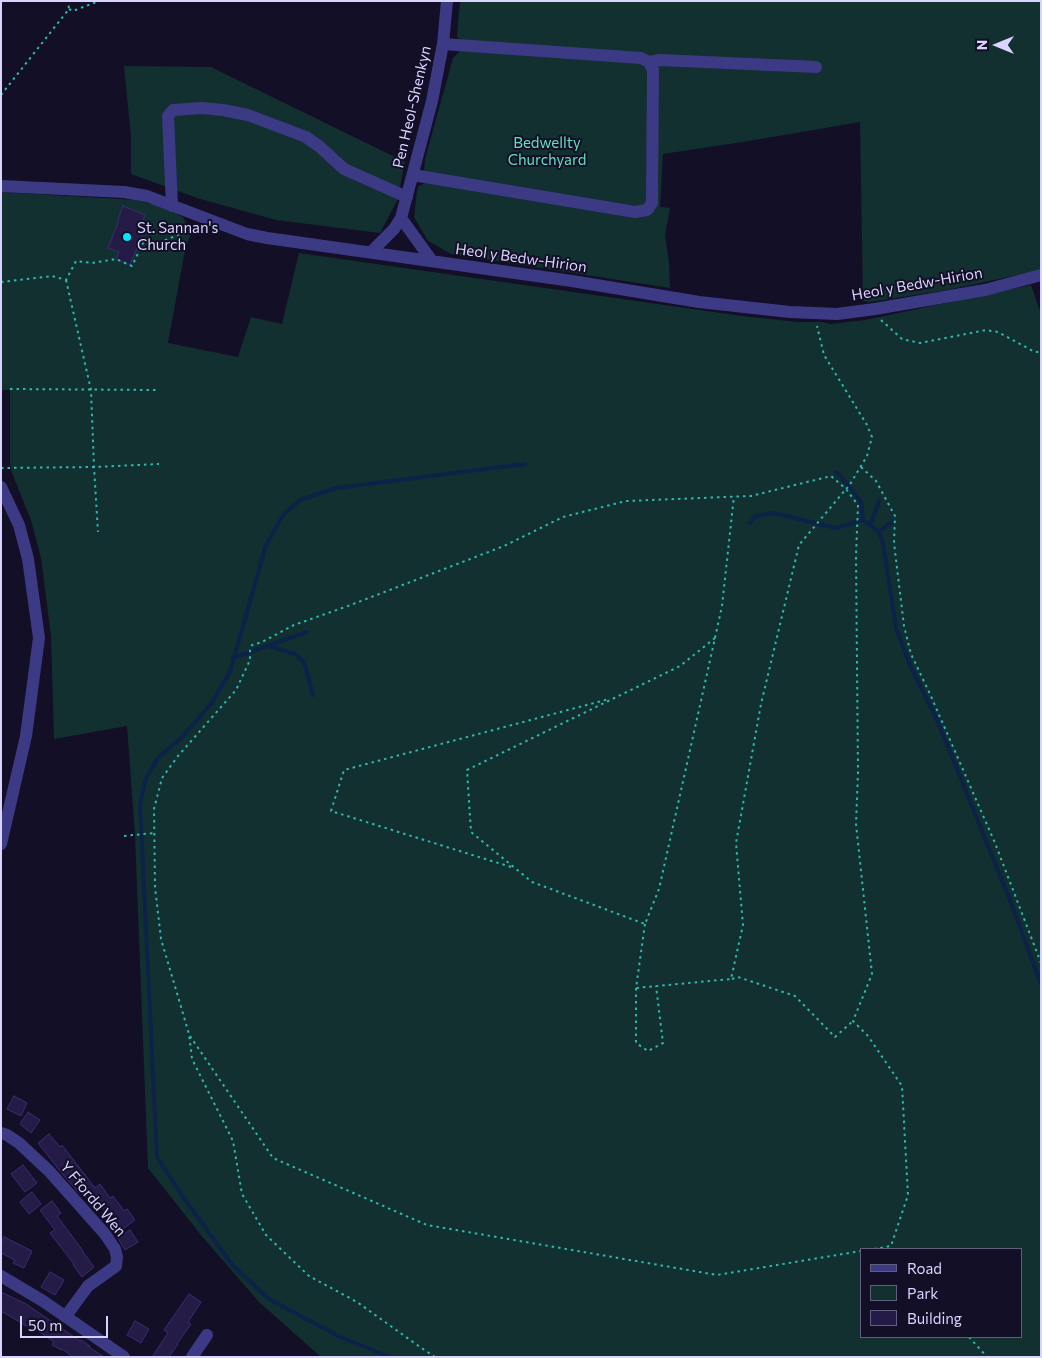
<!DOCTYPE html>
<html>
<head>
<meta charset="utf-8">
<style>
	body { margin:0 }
	#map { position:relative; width:1042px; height:1358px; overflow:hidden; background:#130f26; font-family:Commissioner,sans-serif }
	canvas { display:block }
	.frame { position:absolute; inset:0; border:2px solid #d9d4ff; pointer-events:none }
	.legend { position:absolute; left:860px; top:1248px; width:162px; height:90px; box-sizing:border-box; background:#130f26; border:1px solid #625e7d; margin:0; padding:6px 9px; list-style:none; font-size:15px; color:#d9d4ff }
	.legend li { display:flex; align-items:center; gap:10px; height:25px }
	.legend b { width:25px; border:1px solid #625e7d }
	.north { position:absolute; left:972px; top:20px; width:50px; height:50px; -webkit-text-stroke:4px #130f26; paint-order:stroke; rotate:270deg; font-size:14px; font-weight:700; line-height:20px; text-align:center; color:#d9d4ff }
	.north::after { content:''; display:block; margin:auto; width:18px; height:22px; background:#d9d4ff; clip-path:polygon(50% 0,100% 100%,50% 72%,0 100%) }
	.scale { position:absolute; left:20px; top:1316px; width:88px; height:22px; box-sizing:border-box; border:2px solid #d9d4ff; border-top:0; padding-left:6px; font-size:15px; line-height:18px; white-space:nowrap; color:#d9d4ff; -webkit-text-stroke:4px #130f26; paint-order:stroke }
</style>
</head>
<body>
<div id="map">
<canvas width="1042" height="1358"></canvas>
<div class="frame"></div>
<ul class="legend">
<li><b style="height:6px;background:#3d3a85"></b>Road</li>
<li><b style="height:14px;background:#12302f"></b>Park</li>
<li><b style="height:14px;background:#241b47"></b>Building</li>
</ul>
<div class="north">N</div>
<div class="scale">50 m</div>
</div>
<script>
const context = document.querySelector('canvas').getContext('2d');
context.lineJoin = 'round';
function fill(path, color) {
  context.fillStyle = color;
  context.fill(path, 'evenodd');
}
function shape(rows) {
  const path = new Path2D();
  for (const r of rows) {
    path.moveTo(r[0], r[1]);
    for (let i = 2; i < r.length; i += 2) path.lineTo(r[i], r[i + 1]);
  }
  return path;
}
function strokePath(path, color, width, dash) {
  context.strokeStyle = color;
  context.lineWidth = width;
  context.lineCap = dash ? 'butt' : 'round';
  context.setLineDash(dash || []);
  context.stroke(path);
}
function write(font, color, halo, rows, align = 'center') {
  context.font = font + ' Commissioner,sans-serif';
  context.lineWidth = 4;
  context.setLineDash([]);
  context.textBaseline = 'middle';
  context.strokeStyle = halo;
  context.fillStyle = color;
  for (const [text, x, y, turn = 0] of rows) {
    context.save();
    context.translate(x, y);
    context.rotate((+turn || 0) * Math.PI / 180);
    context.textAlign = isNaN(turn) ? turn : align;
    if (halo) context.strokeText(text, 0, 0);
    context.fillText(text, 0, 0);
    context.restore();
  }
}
fill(shape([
	[460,1,1041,1,1041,270,947,290,870,302,863,301,860,122,749,141,663,154,660,207,670,208,665,236,669,262,670,288,451,254,428,241,414,217,417,191,419,186,427,182,424,172,425,159,453,58,459,52,462,44,457,36],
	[124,66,211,67,405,162,397,201,380,233,276,220,197,198,131,174,131,137],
	[1,192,136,200,167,208,183,217,189,228,190,236,185,250,168,343,238,357,251,317,282,324,299,253,742,316,798,322,822,322,830,324,865,320,1031,285,1041,314,1041,1357,321,1357,259,1302,200,1234,148,1168,135,835,127,726,54,739,51,636,41,558,31,520,12,473,10,464,10,390,1,390],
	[861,1249,1021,1249,1021,1337,861,1337]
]), '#12302f');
strokePath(shape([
	[836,472,849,486,861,502,863,520],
	[750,523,756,516,774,513,836,528,863,520,879,532,883,543,896,628,910,665,937,720,1008,895,1041,984],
	[870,525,879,501],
	[879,532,893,521],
	[269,646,295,654,304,662,313,695],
	[233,658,307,632],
	[390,1357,340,1337,269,1299,233,1266,181,1194,157,1157,140,804,146,778,158,758,182,737,211,704,230,672,266,545,284,514,300,500,336,488,525,464]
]), '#0c2248', 4);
const building = shape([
	[123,206,145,215,141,224,146,226,130,265,116,259,119,252,108,248,119,220,118,219,123,206],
	[14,1096,27,1103,21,1116,7,1109,14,1096],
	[28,1112,40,1120,31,1133,20,1124,28,1112],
	[49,1134,60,1147,62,1145,95,1188,100,1184,110,1198,113,1196,124,1211,127,1209,135,1220,123,1229,112,1214,109,1217,99,1202,96,1204,85,1189,79,1193,60,1171,38,1143,49,1134],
	[23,1165,37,1183,25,1192,11,1174,23,1165],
	[32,1192,41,1204,29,1214,20,1202,32,1192],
	[52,1201,61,1213,57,1216,83,1251,83,1252,94,1267,82,1277,73,1265,74,1264,50,1233,55,1230,40,1210,52,1201],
	[130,1230,138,1242,125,1250,118,1238,130,1230],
	[4,1237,32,1251,24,1268,13,1263,15,1260,1,1253,1,1243,4,1237],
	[50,1272,64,1280,55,1295,41,1287,50,1272],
	[1,1292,26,1304,80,1341,81,1340,90,1346,89,1347,104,1357,73,1357,62,1349,61,1350,52,1345,54,1342,29,1325,28,1327,1,1311,1,1292],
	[189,1294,201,1302,188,1322,191,1324,177,1344,178,1344,169,1357,152,1357,168,1333,164,1330,189,1294],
	[135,1321,149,1329,141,1343,127,1335,135,1321]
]);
fill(building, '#241b47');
strokePath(building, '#3b2d73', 1);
strokePath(shape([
	[69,9,73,11,99,1],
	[1,95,65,14,69,9,68,1],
	[66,280,91,390,94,467,98,532],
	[1,282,52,276,66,280,76,261,92,263,116,259,132,266,144,241,156,244,180,234,190,233,195,228],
	[881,320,902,339,920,343,986,330,998,332,1033,351,1041,353],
	[10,389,158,390],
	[861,467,876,481,895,516,894,543,904,626,911,654,930,694,995,843,1041,963],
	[1,468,94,467,159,464],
	[715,638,680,666,467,770,471,832,532,882,645,924,659,889,715,638,722,606,734,496],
	[124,836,154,833],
	[511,867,331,811,344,770,609,699],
	[645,924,636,988,731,979,743,925,736,843,761,704,799,545,846,489,858,505,856,555,858,772,856,824,872,974,853,1021,868,1036,902,1086,908,1195,891,1246,874,1249],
	[732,979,738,977,795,996,835,1037,853,1021],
	[636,988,636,1043,648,1051,663,1043,656,986],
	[190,1036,273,1158,427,1225,717,1275,861,1251],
	[969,1337,987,1357],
	[435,1357,420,1347,357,1302,309,1276,266,1235,242,1194,233,1141,192,1059,189,1034,161,939,155,887,154,809,162,778,178,756,236,690,250,660,250,649,252,645,262,642,294,625,348,606,504,546,563,517,626,501,751,496,831,476,846,489,849,486,867,456,872,437,867,425,824,355,817,326]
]), '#2fb8b0', 2, [2.5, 4]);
strokePath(shape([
	[649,62,660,60,816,67],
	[413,175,635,212,647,210,652,203,653,70,649,62,641,58,443,44],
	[1,186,124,192,147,196,247,234,267,238,572,281,699,302,790,312,837,314,875,309,985,290,1041,275],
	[172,206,168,116,173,110,202,108,223,110,248,115,306,137,320,147,344,169,407,197],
	[401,218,432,261],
	[371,252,394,229,401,218,432,101,443,44,447,1],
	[1,487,19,525,28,559,39,638,26,736,1,844],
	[1,1133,7,1135,19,1143,49,1171,105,1234,115,1249,117,1257,116,1266,88,1286,66,1316],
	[1,1276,43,1301,124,1357],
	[192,1357,207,1335]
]), '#3d3a85', 12);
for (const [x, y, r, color] of [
	[127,237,5,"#00e5ff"]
]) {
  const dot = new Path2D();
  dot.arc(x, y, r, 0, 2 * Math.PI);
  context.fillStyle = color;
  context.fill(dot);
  strokePath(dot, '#130f26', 2);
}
write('15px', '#d9d4ff', '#130f26', [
	["Pen Heol-Shenkyn",412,107,-77],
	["Heol y Bedw-Hirion",521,258,8],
	["Heol y Bedw-Hirion",917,284,-10],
	["Y Ffordd Wen",93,1199,50]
]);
write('15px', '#5fe0c0', '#130f26', [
	["Bedwellty",547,143],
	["Churchyard",547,160]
]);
write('15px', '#d9d4ff', '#130f26', [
	["St. Sannan's",137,228],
	["Church",137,245]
], 'left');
</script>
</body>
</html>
